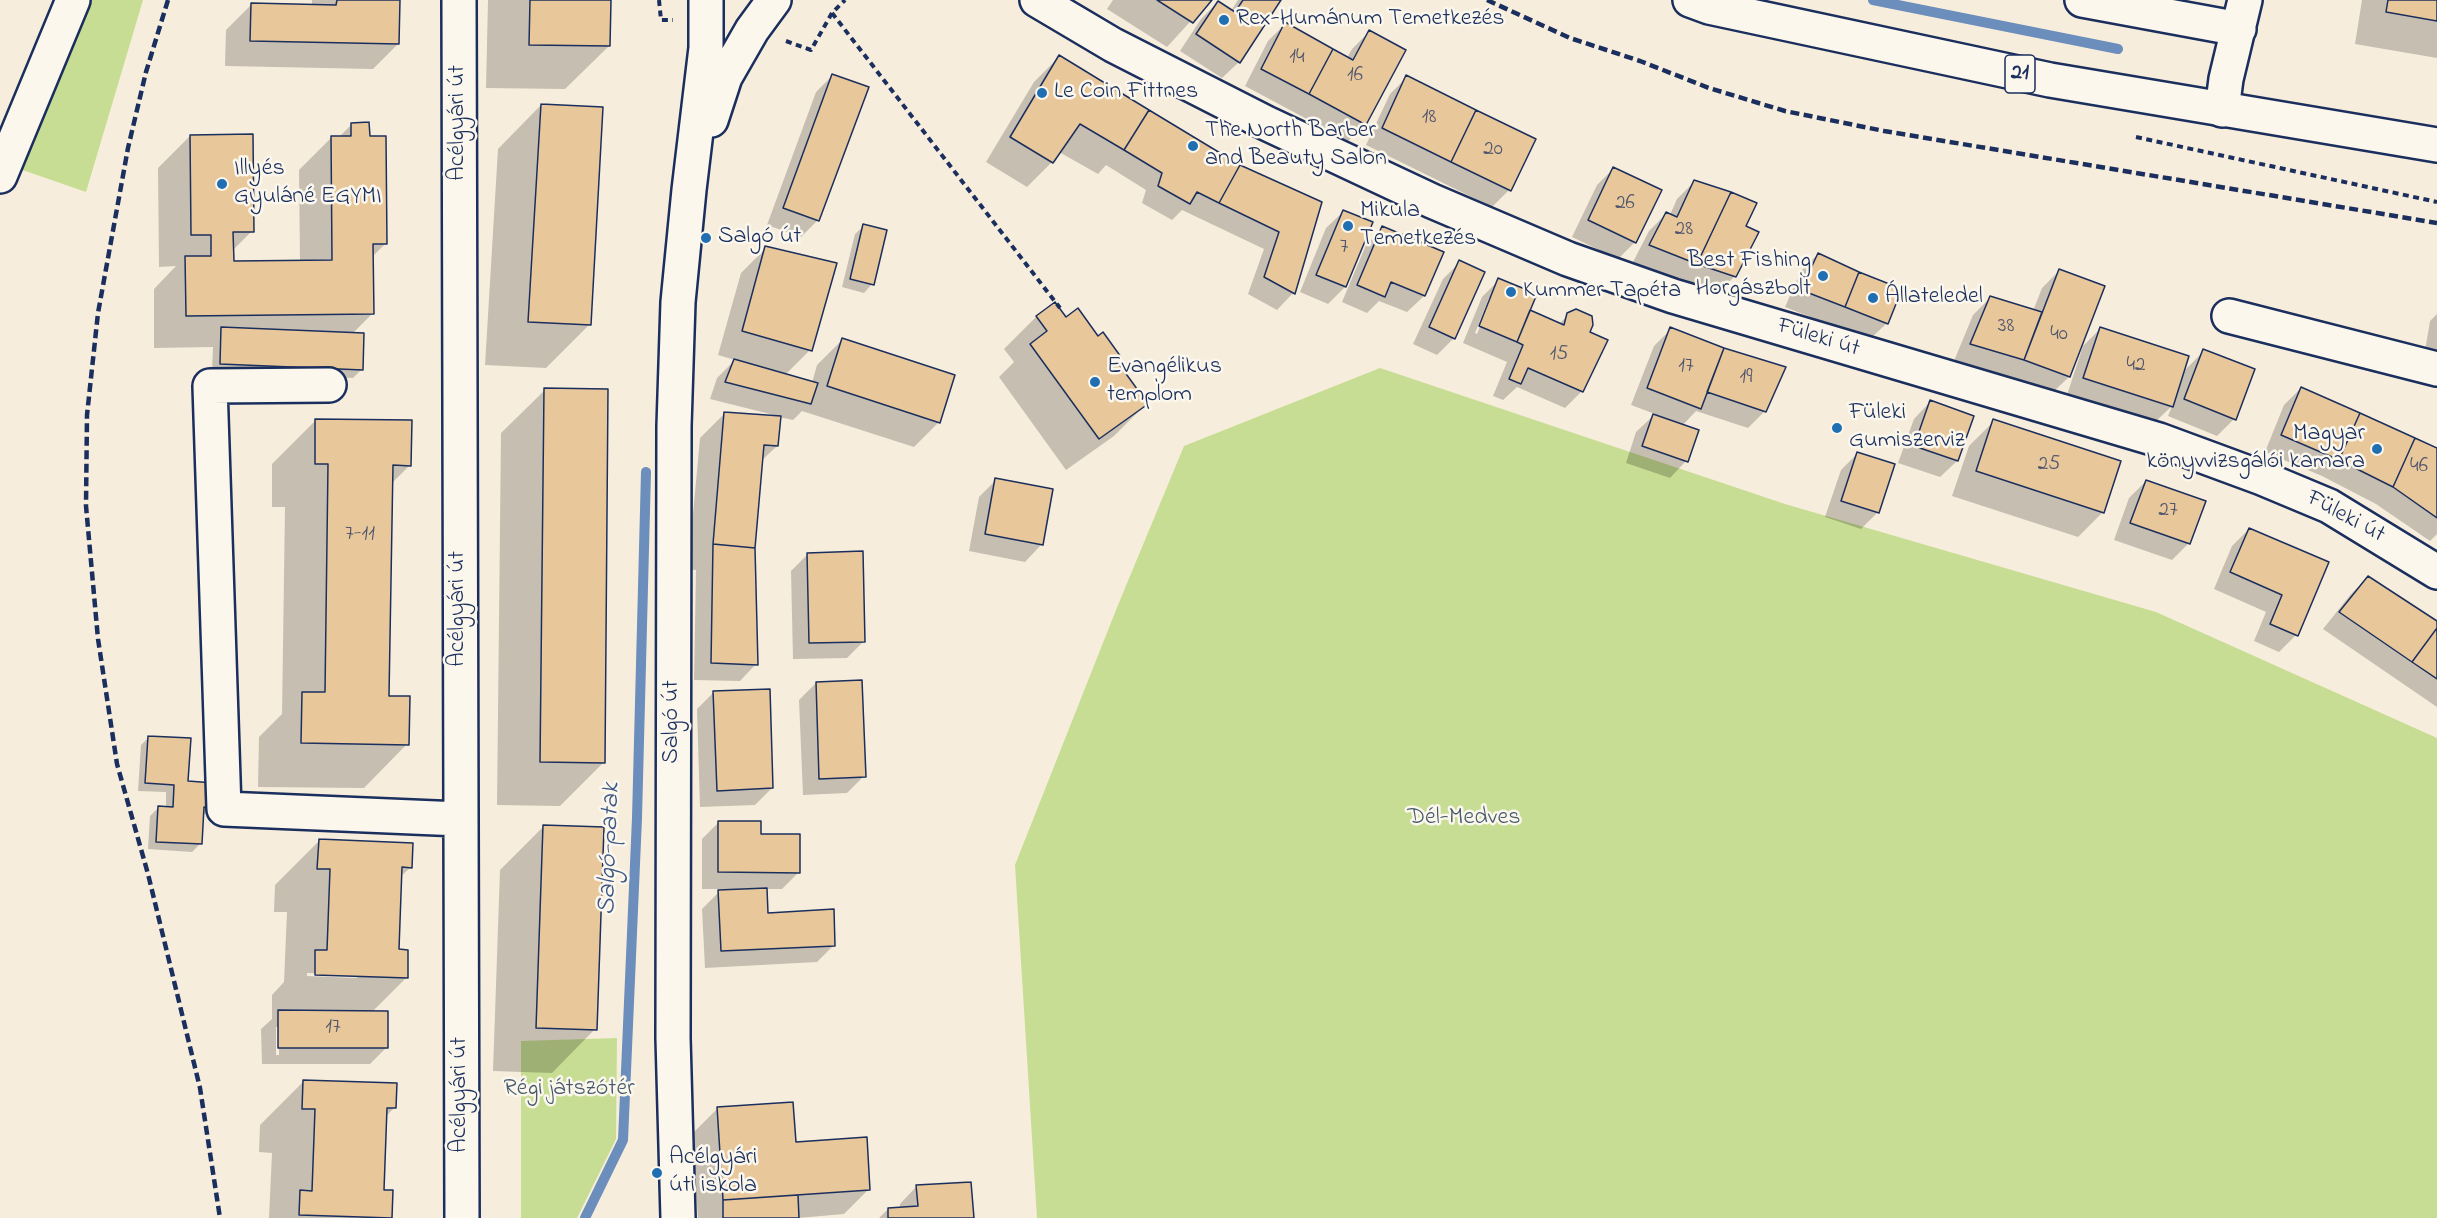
<!DOCTYPE html>
<html>
<head>
<meta charset="utf-8">
<style>
	body { margin:0 }
	canvas { display:block; background:#f7eddc }
</style>
</head>
<body>
<canvas width="2437" height="1218"></canvas>
<script>
const context = document.querySelector('canvas').getContext('2d');
context.lineJoin = 'round';
function fill(path, color) {
  context.fillStyle = color;
  context.fill(path, 'evenodd');
}
function shape(rows) {
  const path = new Path2D();
  for (const r of rows) {
    path.moveTo(r[0], r[1]);
    for (let i = 2; i < r.length; i += 2) path.lineTo(r[i], r[i + 1]);
  }
  return path;
}
function strokePath(path, color, width, dash) {
  context.strokeStyle = color;
  context.lineWidth = width;
  context.lineCap = dash ? 'butt' : 'round';
  context.setLineDash(dash || []);
  context.stroke(path);
}
function write(font, color, halo, rows, align = 'center') {
  context.font = font + ' "Indie Flower",sans-serif';
  context.lineWidth = 5;
  context.setLineDash([]);
  context.textBaseline = 'middle';
  context.strokeStyle = halo;
  context.fillStyle = color;
  for (const [text, x, y, turn = 0] of rows) {
    context.save();
    context.translate(x, y);
    context.rotate((+turn || 0) * Math.PI / 180);
    context.textAlign = isNaN(turn) ? turn : align;
    if (halo) context.strokeText(text, 0, 0);
    context.fillText(text, 0, 0);
    context.restore();
  }
}
fill(shape([
	[79,0,143,0,86,192,11,166],
	[1380,368,1785,504,2156,612,2437,738,2437,1218,1037,1218,1015,865,1118,605,1184,446],
	[617,1038,616,1139,577,1218,521,1218,521,1041]
]), '#c7dd93');
fill(shape([
	[312,0,399,0,398,44,373,69,225,66,226,30,251,5,312,6],
	[488,0,610,0,609,46,565,89,486,88],
	[1113,0,1210,0,1167,47,1107,9],
	[1238,0,1279,0,1239,62,1222,78,1180,51,1201,19,1218,2,1231,11],
	[2362,0,2437,0,2437,58,2355,44],
	[1285,24,1347,58,1352,49,1369,32,1365,124,1348,141,1245,86,1268,41],
	[1059,57,1240,166,1320,203,1293,293,1277,310,1248,294,1264,249,1182,210,1172,220,1142,203,1146,190,1106,165,1098,174,1059,152,1052,162,1027,187,986,162,1034,82],
	[833,75,818,220,801,237,767,225,816,92],
	[1407,77,1509,190,1492,207,1366,145,1390,94],
	[541,105,589,325,546,368,485,365,498,149],
	[352,124,386,243,372,257,373,313,352,334,361,370,353,378,212,372,213,347,154,348,154,289,176,266,159,267,158,168,190,136,252,231,232,251,232,263,300,262,299,170,332,137,338,138],
	[1613,169,1635,242,1618,259,1572,237,1597,185],
	[1694,182,1744,227,1735,276,1718,293,1633,262,1649,231,1666,214,1670,215,1677,199],
	[1343,212,1371,223,1345,287,1328,304,1300,292,1326,228],
	[864,226,872,284,864,293,842,287,855,234],
	[1383,228,1442,253,1424,296,1407,312,1379,301,1367,313,1342,302,1366,245],
	[766,248,810,350,785,375,812,383,817,365,842,340,939,422,914,447,802,411,793,420,779,417,777,446,761,461,754,548,756,664,740,681,694,680,696,570,688,569,700,438,725,413,774,417,774,415,710,399,717,378,735,360,718,355,741,273],
	[1818,254,1900,290,1886,324,1869,340,1785,307,1801,271],
	[1460,262,1454,338,1437,355,1413,344,1443,279],
	[2059,271,2103,287,2069,377,2052,393,2007,376,1954,361,1973,315,1990,298,2033,311,2042,288],
	[1499,280,1528,311,1559,324,1568,315,1588,333,1582,391,1565,408,1517,387,1503,400,1493,396,1507,362,1463,343,1482,297],
	[1489,298,1492,298,1477,334,1475,333],
	[1055,304,1066,319,1098,338,1119,357,1115,361,1146,404,1114,436,1066,470,999,377,1014,362,1004,349,1036,317],
	[2437,314,2437,359,2424,357,2430,321],
	[1671,329,1765,411,1748,428,1696,411,1682,426,1686,461,1670,478,1626,463,1636,432,1655,414,1631,405,1654,346],
	[2100,329,2183,372,2204,351,2234,419,2217,436,2168,416,2172,406,2154,423,2067,395,2083,346],
	[2301,388,2437,450,2437,534,2430,541,2376,504,2322,476,2265,452,2284,405],
	[545,390,604,762,560,806,497,805,501,433],
	[1930,402,1972,417,1957,461,1940,477,1898,463,1914,419],
	[316,420,410,465,391,484,388,697,407,744,364,788,258,787,259,737,282,714,285,507,272,507,272,464],
	[1994,421,2103,512,2078,537,1952,496,1969,446],
	[1858,453,1878,512,1861,529,1825,517,1841,470],
	[996,480,1041,545,1025,562,969,551,979,497],
	[2146,481,2189,543,2172,560,2114,540,2129,498],
	[2249,529,2327,563,2296,635,2279,652,2254,641,2266,612,2214,589,2232,546],
	[808,554,864,641,847,658,793,659,791,571],
	[2368,577,2437,622,2437,707,2323,629,2351,594],
	[816,683,864,776,847,793,803,795,799,700],
	[714,692,772,788,755,805,700,807,697,709],
	[149,737,187,783,211,807,203,816,200,844,192,852,148,849,150,816,158,808,166,808,166,792,138,791,141,745],
	[719,822,760,836,799,872,782,889,765,889,766,914,834,945,817,962,705,968,702,909,719,892,729,891,729,889,702,889,702,839],
	[544,826,595,1029,552,1073,493,1071,500,870],
	[319,841,411,867,400,877,398,951,406,978,372,1012,387,1047,370,1064,262,1064,261,1029,272,1019,272,995,284,982,287,912,274,912,275,885],
	[307,973,357,975,357,978,307,976],
	[276,1027,279,1027,279,1055,276,1055],
	[304,1081,395,1107,385,1117,383,1191,390,1218,269,1218,272,1153,259,1152,260,1125],
	[717,1109,795,1143,869,1189,844,1214,798,1218,698,1218,692,1134],
	[916,1187,972,1218,879,1218,888,1209,900,1208,900,1204]
]), '#0003');
strokePath(shape([
	[1873,0,2118,49],
	[585,1218,623,1140,637,818,646,472]
]), '#6b8ebc', 10);
const building = shape([
	[337,0,400,0,399,44,250,41,251,3,336,5,337,0],
	[530,0,611,0,610,46,529,45,530,0],
	[1157,0,1212,0,1193,23,1157,0],
	[1243,0,1281,0,1240,63,1196,34,1218,1,1235,12,1243,0],
	[2388,0,2437,0,2437,21,2386,12,2388,0],
	[1285,22,1333,49,1309,94,1261,69,1285,22],
	[1369,30,1406,50,1366,125,1309,94,1333,49,1353,60,1369,30],
	[1059,55,1149,110,1124,150,1080,124,1053,163,1010,137,1059,55],
	[832,74,869,87,819,221,783,208,832,74],
	[1406,75,1476,110,1451,162,1382,128,1406,75],
	[541,104,603,107,591,325,528,322,541,104],
	[1149,110,1240,165,1219,203,1197,192,1190,204,1158,186,1162,173,1124,150,1149,110],
	[1476,110,1536,139,1511,191,1451,162,1476,110],
	[369,122,370,136,386,136,387,244,373,244,374,314,186,316,185,256,211,256,211,235,191,235,190,135,253,134,254,232,233,232,234,261,332,260,331,136,351,136,351,123,369,122],
	[1240,165,1322,202,1295,294,1264,277,1279,232,1219,203,1240,165],
	[1613,167,1662,190,1636,243,1588,220,1613,167],
	[1694,180,1731,192,1697,264,1649,245,1666,212,1677,217,1694,180],
	[1731,192,1757,203,1746,226,1759,232,1736,277,1697,264,1731,192],
	[1343,210,1373,222,1346,287,1316,275,1343,210],
	[863,224,887,230,874,285,850,279,863,224],
	[1382,226,1444,252,1425,296,1391,282,1385,297,1357,285,1382,226],
	[765,246,837,263,812,351,742,331,765,246],
	[1818,253,1859,272,1845,307,1801,290,1818,253],
	[1459,260,1485,272,1455,339,1429,327,1459,260],
	[2059,269,2105,286,2070,377,2024,360,2059,269],
	[1859,272,1902,289,1888,324,1845,307,1859,272],
	[1498,278,1537,294,1517,342,1479,326,1498,278],
	[1990,296,2042,312,2024,360,1970,344,1990,296],
	[1055,302,1066,317,1078,308,1098,336,1103,332,1121,357,1116,360,1148,404,1099,439,1030,344,1047,331,1036,316,1055,302],
	[1576,309,1592,316,1593,325,1590,332,1608,340,1583,392,1528,368,1521,384,1509,379,1523,345,1517,342,1530,310,1564,325,1567,313,1576,309],
	[221,327,364,333,363,370,220,364,221,327],
	[1670,327,1724,348,1701,409,1647,388,1670,327],
	[2100,327,2189,356,2173,407,2083,378,2100,327],
	[842,338,955,375,940,423,827,386,842,338],
	[1724,348,1786,367,1766,412,1707,392,1724,348],
	[2203,349,2255,369,2236,420,2184,399,2203,349],
	[734,359,818,383,811,404,725,382,734,359],
	[2301,387,2360,413,2339,460,2281,435,2301,387],
	[544,388,608,389,605,763,540,762,544,388],
	[1930,400,1974,416,1958,461,1914,446,1930,400],
	[724,412,781,416,778,446,764,445,755,548,713,544,724,412],
	[2360,413,2415,438,2393,487,2339,460,2360,413],
	[1653,414,1699,430,1688,462,1642,446,1653,414],
	[315,419,412,420,411,466,393,465,389,696,410,696,409,745,301,743,302,692,325,692,328,464,315,464,315,419],
	[1993,419,2121,461,2104,513,1976,471,1993,419],
	[2415,438,2437,448,2437,518,2393,487,2415,438],
	[1857,452,1895,464,1879,513,1841,501,1857,452],
	[995,478,1053,489,1043,545,985,534,995,478],
	[2146,480,2206,501,2190,544,2130,523,2146,480],
	[2249,528,2329,562,2298,636,2270,624,2282,595,2230,572,2249,528],
	[713,544,755,548,758,665,711,663,713,544],
	[863,551,865,642,809,643,807,553,863,551],
	[2368,576,2437,621,2437,628,2412,662,2339,612,2368,576],
	[2437,628,2437,679,2412,662,2437,628],
	[862,680,866,777,819,779,816,682,862,680],
	[770,689,773,788,717,791,713,691,770,689],
	[148,736,191,738,188,781,214,783,213,808,204,807,202,844,156,842,158,806,173,807,174,785,145,783,148,736],
	[718,821,761,821,761,834,800,834,800,873,718,872,718,821],
	[543,825,604,827,597,1030,536,1028,543,825],
	[319,839,413,843,412,868,402,867,399,949,408,950,408,978,315,975,315,950,327,950,330,869,317,869,319,839],
	[767,888,768,913,834,909,835,946,721,951,718,890,767,888],
	[278,1010,388,1011,388,1048,278,1048,278,1010],
	[303,1080,397,1083,396,1108,387,1108,384,1190,393,1190,392,1218,299,1215,300,1190,312,1191,315,1109,302,1109,303,1080],
	[793,1102,796,1142,867,1137,870,1190,723,1200,717,1107,793,1102],
	[971,1182,974,1218,888,1218,888,1208,918,1206,916,1185,971,1182],
	[798,1195,799,1218,723,1218,723,1200,798,1195]
]);
fill(building, '#e8c79a');
strokePath(building, '#1b2f5e', 1.5);
const minor = shape([
	[459,0,462,1218],
	[2082,0,2239,29],
	[2222,110,2226,79,2245,0],
	[0,176,73,0],
	[2229,316,2437,369],
	[329,385,210,386,224,809,460,819]
]);
const major = shape([
	[1037,0,1113,45,1266,123,1432,201,1568,259,1673,296,2159,440,2262,478,2329,506,2437,572],
	[1690,0,1709,7,2050,80,2437,145],
	[711,120,725,77,752,30,774,0],
	[678,1218,673,1038,674,426,678,302,689,190,706,48,706,0]
]);
strokePath(minor, '#1b2f5e', 38);
strokePath(major, '#1b2f5e', 38);
strokePath(shape([
	[659,0,661,20,673,20],
	[832,13,1060,308],
	[786,41,811,50,832,13,845,0],
	[2136,137,2437,202]
]), '#1b2f5e', 4, [6, 4.5]);
strokePath(minor, '#fbf7ec', 33);
strokePath(major, '#fbf7ec', 33);
strokePath(shape([
	[168,0,146,72,128,148,98,313,87,415,86,506,98,639,117,764,148,874,200,1088,220,1218],
	[1487,0,1570,38,1640,61,1709,88,1785,111,1884,131,2437,223]
]), '#1b2f5e', 4.5, [9, 4.5]);
for (const [x, y, r, color] of [
	[1224,20,6,"#1f6fb2"],
	[1042,93,6,"#1f6fb2"],
	[1193,146,6,"#1f6fb2"],
	[222,184,6,"#1f6fb2"],
	[1348,226,6,"#1f6fb2"],
	[706,238,6,"#1f6fb2"],
	[1823,276,6,"#1f6fb2"],
	[1511,292,6,"#1f6fb2"],
	[1873,298,6,"#1f6fb2"],
	[1095,382,6,"#1f6fb2"],
	[1837,428,6,"#1f6fb2"],
	[2377,449,6,"#1f6fb2"],
	[657,1173,6,"#1f6fb2"]
]) {
  const dot = new Path2D();
  dot.arc(x, y, r, 0, 2 * Math.PI);
  context.fillStyle = color;
  context.fill(dot);
  strokePath(dot, '#fbf7ec', 2);
}
write('21px', '#4e556d', null, [
	["14",1297,59],
	["16",1355,77],
	["18",1429,119],
	["20",1493,151],
	["26",1625,205],
	["28",1684,231],
	["7",1344,249],
	["38",2006,328],
	["40",2059,336],
	["15",1559,356],
	["42",2136,367],
	["17",1686,368],
	["19",1746,379],
	["25",2049,466],
	["46",2419,468],
	["27",2168,512],
	["7-11",360,536],
	["17",333,1029]
]);
for (const [x, y, w] of [
	[2020,74,30]
]) {
  const box = new Path2D();
  box.roundRect(x - w / 2, y - 19, w, 38, 4.5);
  context.fillStyle = '#fbf7ec';
  context.fill(box);
  strokePath(box, '#1b2f5e', 1.5);
}
write('bold 22px', '#1b2f5e', null, [
	["21",2020,74]
]);
write('24px', '#1b2f5e', '#fbf7ec', [
	["Rex-Humánum Temetkezés",1236,20],
	["Le Coin Fittnes",1054,93],
	["The North Barber",1205,132],
	["and Beauty Salon",1205,160],
	["Illyés",234,170],
	["Gyuláné EGYMI",234,198],
	["Mikula",1360,212],
	["Temetkezés",1360,240],
	["Salgó út",718,238],
	["Best Fishing",1811,262,"right"],
	["Horgászbolt",1811,290,"right"],
	["Kummer Tapéta",1523,292],
	["Állateledel",1885,298],
	["Evangélikus",1107,368],
	["templom",1107,396],
	["Füleki",1849,414],
	["Gumiszerviz",1849,442],
	["Magyar",2365,435,"right"],
	["könyvvizsgálói kamara",2365,463,"right"],
	["Acélgyári",669,1159],
	["úti iskola",669,1187]
], 'left');
write('24px', '#1b2f5e', '#fbf7ec', [
	["Acélgyári út",459,123,-90],
	["Füleki út",1818,339,17],
	["Füleki út",2345,518,28],
	["Acélgyári út",459,609,-90],
	["Salgó út",673,722,-90],
	["Acélgyári út",461,1095,-90]
]);
write('24px', '#465a6b', '#fbf7ec', [
	["Dél-Medves",1464,819],
	["Régi játszótér",569,1090]
]);
write('italic 26px', '#3c5685', '#fbf7ec', [
	["Salgó-patak",611,849,-88]
]);
</script>
</body>
</html>
